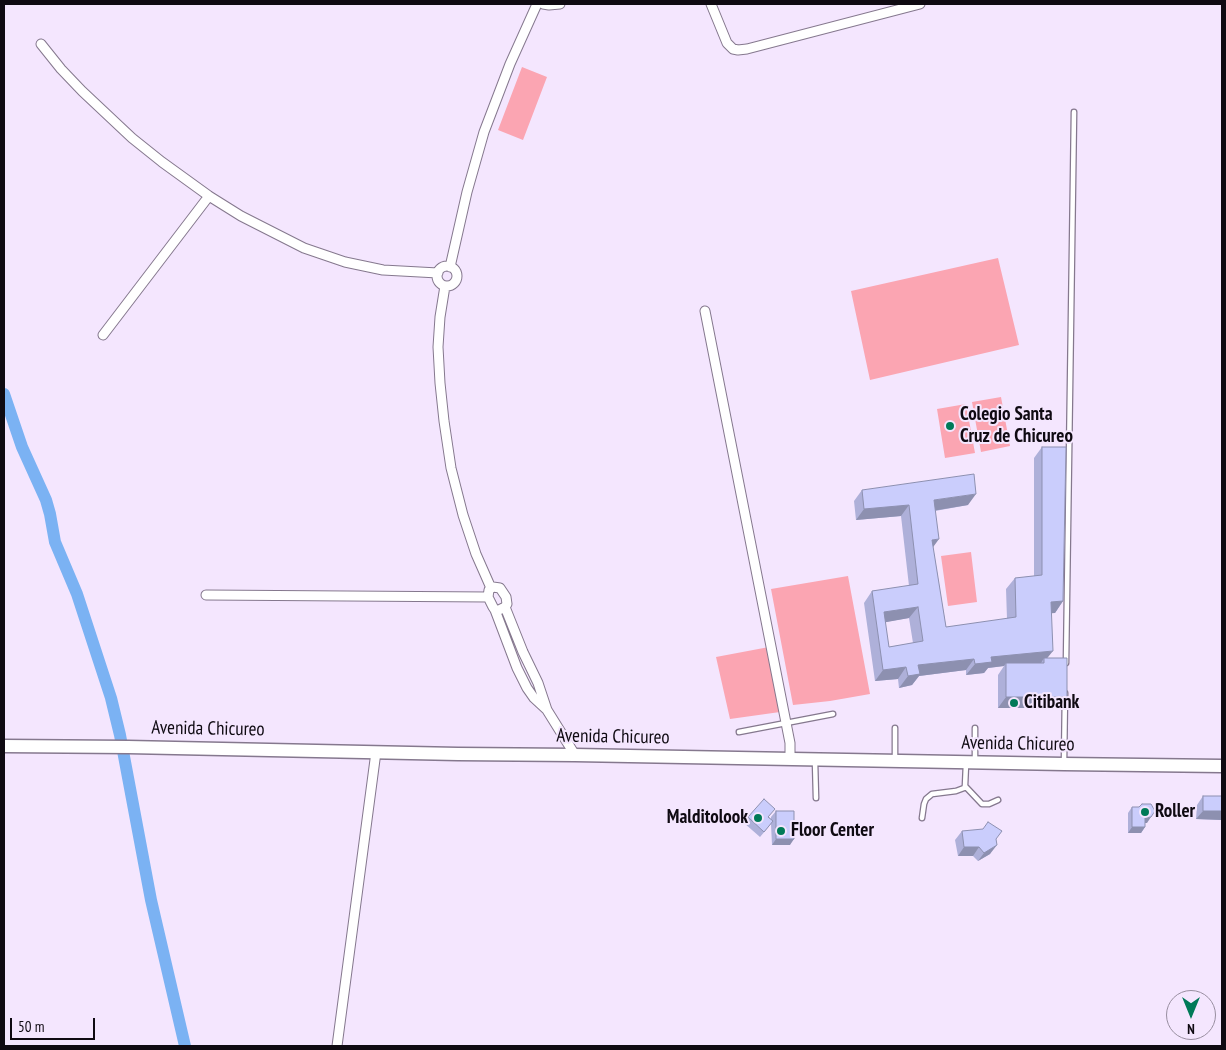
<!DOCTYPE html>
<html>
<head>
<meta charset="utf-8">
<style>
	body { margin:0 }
	#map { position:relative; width:1226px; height:1050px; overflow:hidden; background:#f4e6fe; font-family:"PT Sans Narrow",sans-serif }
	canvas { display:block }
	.frame { position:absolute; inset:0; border:5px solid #0f0a12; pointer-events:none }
	.north { position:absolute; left:1166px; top:990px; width:50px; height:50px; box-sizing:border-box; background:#f4e6fe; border:1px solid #988ea0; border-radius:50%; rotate:180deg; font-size:14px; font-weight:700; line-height:20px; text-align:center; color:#0f0a12 }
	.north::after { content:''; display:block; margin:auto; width:18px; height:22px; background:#007a58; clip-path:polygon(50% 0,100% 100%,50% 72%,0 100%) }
	.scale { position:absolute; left:10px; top:1018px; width:85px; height:22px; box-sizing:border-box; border:2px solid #0f0a12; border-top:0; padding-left:6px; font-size:15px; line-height:18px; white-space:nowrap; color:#0f0a12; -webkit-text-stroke:4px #f4e6fe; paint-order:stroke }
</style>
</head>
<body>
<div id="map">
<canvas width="1226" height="1050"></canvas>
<div class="frame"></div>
<div class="north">N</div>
<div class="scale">50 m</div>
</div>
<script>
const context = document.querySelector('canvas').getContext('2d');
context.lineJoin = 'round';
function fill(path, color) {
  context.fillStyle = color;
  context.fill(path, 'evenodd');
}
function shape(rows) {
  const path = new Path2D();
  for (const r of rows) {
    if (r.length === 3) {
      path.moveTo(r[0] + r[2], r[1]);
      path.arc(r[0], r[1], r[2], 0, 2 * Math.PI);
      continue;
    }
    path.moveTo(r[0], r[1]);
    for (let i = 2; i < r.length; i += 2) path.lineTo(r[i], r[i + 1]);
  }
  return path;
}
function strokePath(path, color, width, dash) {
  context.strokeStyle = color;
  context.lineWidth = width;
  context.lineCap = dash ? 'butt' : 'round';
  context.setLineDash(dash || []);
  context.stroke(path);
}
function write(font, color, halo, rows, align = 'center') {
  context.font = font + ' "PT Sans Narrow",sans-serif';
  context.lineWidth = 4;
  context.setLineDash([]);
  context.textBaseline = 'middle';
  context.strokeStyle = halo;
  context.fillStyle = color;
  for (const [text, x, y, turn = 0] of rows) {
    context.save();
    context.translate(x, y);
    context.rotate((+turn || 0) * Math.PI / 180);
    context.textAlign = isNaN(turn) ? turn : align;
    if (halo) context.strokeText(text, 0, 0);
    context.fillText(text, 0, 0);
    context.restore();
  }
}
fill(shape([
	[522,67,547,77,523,140,498,130],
	[998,258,1019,345,870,380,851,291],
	[1001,397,1010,446,981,452,972,402],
	[966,404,975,453,945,458,937,409],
	[971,552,977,602,948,606,941,556],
	[848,576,870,694,830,701,793,705,771,589],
	[769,647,780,712,730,719,716,657]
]), '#fba5b2');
strokePath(shape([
	[4,394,22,447,46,500,50,514,55,542,77,594,111,698,120,735,151,900,185,1046]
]), '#7bb2f3', 12);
const lane = shape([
	[1066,663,1074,112],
	[975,728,975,761],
	[739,732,833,714],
	[895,760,895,728],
	[815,761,816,798],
	[1064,763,1065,693],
	[965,786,982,804,989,804,998,800],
	[922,818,924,804,926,799,932,794,956,791,964,788,965,786,966,764]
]);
const street = shape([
	[543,4,549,5,560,4],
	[711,4,727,43,733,49,738,50,747,49,920,4],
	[41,44,61,69,82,91,132,138,162,162,209,196,241,216,304,248,345,262,383,270,438,273],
	[447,276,10],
	[450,267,467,192,484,132,510,64,537,4],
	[445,286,440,317,438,347,440,383,444,421,451,468,463,515,476,554,491,588],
	[705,311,790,743,790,759],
	[103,335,209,196],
	[493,587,500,588,506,597,507,604,505,607,499,610,495,610,493,607,488,597,489,590,493,587],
	[206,595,488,597],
	[505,607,523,652,538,683,547,710,575,755],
	[495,610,517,668,527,688,534,698,547,710],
	[337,1046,376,752]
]);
const secondary = shape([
	[4,746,128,747,458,754,575,755,1064,764,1222,766]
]);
strokePath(lane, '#85788e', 7);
strokePath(street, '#85788e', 11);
strokePath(secondary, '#85788e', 15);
strokePath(lane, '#fff', 4.5);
strokePath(street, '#fff', 9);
strokePath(secondary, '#fff', 12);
fill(shape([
	[1042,447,1063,601,1055,613,1051,613,1047,658,1059,708,998,708,998,675,1004,666,988,668,984,673,966,675,966,670,919,676,912,685,899,688,898,679,875,681,864,603,872,591,909,586,901,516,856,520,854,501,862,490,968,505,935,511,933,547,946,627,1007,619,1006,589,1015,578,1034,576,1034,458],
	[909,618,913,643,889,647,885,622],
	[1203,796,1222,796,1222,820,1196,819,1197,805],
	[1132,807,1147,823,1145,823,1145,827,1141,833,1128,833,1128,813],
	[776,811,790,845,772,845,771,824,760,837,744,823,748,817,769,817,771,819,771,817],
	[962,831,996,839,990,854,978,861,973,856,958,856,955,840]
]), '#aeb0d9');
fill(shape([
	[976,494,968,505,926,512,934,500],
	[909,505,901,516,856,520,864,509],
	[939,539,931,550,932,540],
	[1063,601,1055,613,1042,614,1051,602],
	[918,607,909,618,876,624,884,612],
	[1053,651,1044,662,1044,658,1041,663,1006,666,1006,663,1004,666,988,668,984,673,966,675,975,664,991,657],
	[974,659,966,670,919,676,912,685,899,688,908,676,918,665],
	[906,667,898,679,875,681,883,670],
	[1006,697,1067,697,1059,708,998,708],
	[1203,811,1222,811,1222,820,1196,819],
	[1151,817,1147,823,1141,823,1145,818],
	[1132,827,1145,827,1141,833,1128,833],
	[776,839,794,839,790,845,772,845],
	[997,845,990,854,978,861,984,853],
	[964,847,979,847,973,856,958,856]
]), '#8d90b0');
const building = shape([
	[1042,447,1066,447,1063,601,1051,602,1053,651,991,657,992,662,975,664,974,659,918,665,920,674,908,676,906,667,883,670,872,591,918,584,909,505,864,509,862,490,974,474,976,494,934,500,939,539,932,540,946,627,1016,617,1015,578,1042,575,1042,447],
	[918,607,923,641,889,647,884,612,918,607],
	[1044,658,1067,658,1067,697,1006,697,1006,663,1044,663,1044,658],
	[1203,796,1222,796,1222,811,1203,811,1203,796],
	[764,799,775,809,768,817,773,821,764,832,748,817,764,799],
	[1142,804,1151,804,1155,811,1151,817,1145,818,1145,827,1132,827,1132,807,1139,807,1142,804],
	[776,811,794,811,794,839,776,839,776,811],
	[988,822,1002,831,996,839,997,845,984,853,979,847,964,847,962,831,983,829,988,822]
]);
fill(building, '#cacdfc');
strokePath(building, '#8d90b0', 1);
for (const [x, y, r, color] of [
	[950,426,5,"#007a58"],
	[1014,703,5,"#007a58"],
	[1145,812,5,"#007a58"],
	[758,818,5,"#007a58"],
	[781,831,5,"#007a58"]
]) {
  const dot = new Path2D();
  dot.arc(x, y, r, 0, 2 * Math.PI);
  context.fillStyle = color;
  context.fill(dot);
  strokePath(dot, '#f4e6fe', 2);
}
write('bold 19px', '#0f0a12', '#f4e6fe', [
	["Colegio Santa",960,415],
	["Cruz de Chicureo",960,437],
	["Citibank",1024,703],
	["Roller",1155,812],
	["Malditolook",748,818,"right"],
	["Floor Center",791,831]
], 'left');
write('19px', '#0f0a12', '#f4e6fe', [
	["Avenida Chicureo",208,729,1],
	["Avenida Chicureo",613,737,1],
	["Avenida Chicureo",1018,744,1]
]);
</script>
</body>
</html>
